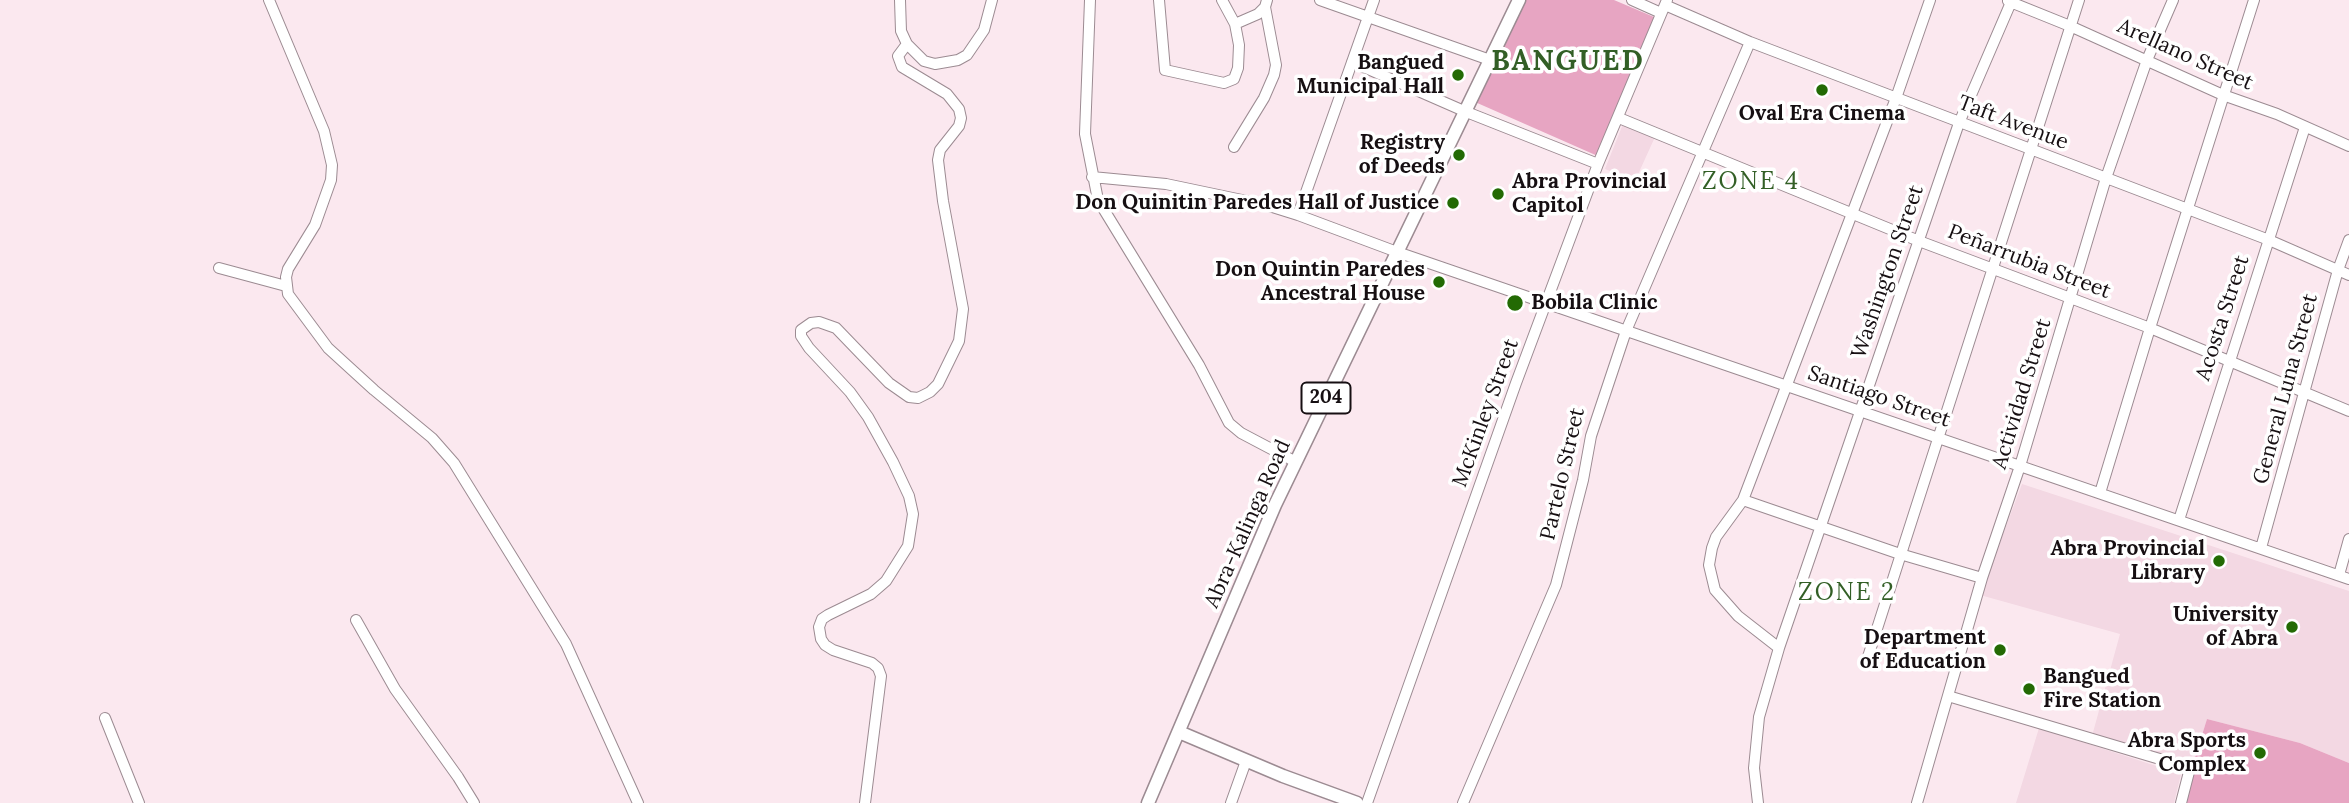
<!DOCTYPE html>
<html>
<head>
<meta charset="utf-8">
<style>
	body { margin:0 }
	canvas { display:block; background:#fbe8ef }
</style>
</head>
<body>
<canvas width="2349" height="803"></canvas>
<script>
const context = document.querySelector('canvas').getContext('2d');
context.lineJoin = 'round';
function fill(path, color) {
  context.fillStyle = color;
  context.fill(path, 'evenodd');
}
function shape(rows) {
  const path = new Path2D();
  for (const r of rows) {
    path.moveTo(r[0], r[1]);
    for (let i = 2; i < r.length; i += 2) path.lineTo(r[i], r[i + 1]);
  }
  return path;
}
function strokePath(path, color, width, dash) {
  context.strokeStyle = color;
  context.lineWidth = width;
  context.lineCap = dash ? 'butt' : 'round';
  context.setLineDash(dash || []);
  context.stroke(path);
}
function write(font, color, halo, rows, align = 'center') {
  context.font = font + ' Lora,serif';
  context.lineWidth = 7;
  context.setLineDash([]);
  context.textBaseline = 'middle';
  context.strokeStyle = halo;
  context.fillStyle = color;
  for (const [text, x, y, turn = 0] of rows) {
    context.save();
    context.translate(x, y);
    context.rotate((+turn || 0) * Math.PI / 180);
    context.textAlign = isNaN(turn) ? turn : align;
    if (halo) context.strokeText(text, 0, 0);
    context.fillText(text, 0, 0);
    context.restore();
  }
}
fill(shape([
	[1623,124,1655,137,1635,181,1605,169],
	[2022,484,2349,591,2349,763,2300,743,2207,719,2193,764,2092,736,2120,634,1980,595],
	[2039,728,2181,774,2174,803,2016,803]
]), '#f3d8e3');
fill(shape([
	[1525,0,1614,0,1654,17,1600,157,1475,102],
	[2207,719,2300,743,2349,763,2349,803,2185,803,2193,764]
]), '#e7a5c2');
const minor = shape([
	[269,0,324,131,332,165,331,180,315,225,288,269,286,277,288,294,328,348,374,390,432,438,454,463,566,644,638,803],
	[900,0,901,31,907,44,924,61,935,64,958,60,967,55,984,30,992,0],
	[1090,0,1085,134,1098,200,1199,365,1229,423,1241,433,1296,462],
	[1159,0,1165,70,1224,83,1234,79,1238,68,1239,45,1235,24,1258,14,1265,7],
	[1222,0,1235,24],
	[1320,0,1490,60],
	[1632,0,1661,13],
	[2008,1,2070,26,2223,95,2277,114,2349,146],
	[1665,5,1750,42,2269,240,2349,275],
	[1352,62,1464,111,1598,164],
	[1619,118,1919,241,2150,328,2349,411],
	[1234,147,1264,98,1274,75,1276,65,1265,7,1267,0],
	[1092,177,1166,184,1266,205,1298,215,1397,252,2349,579],
	[1298,215,1374,0],
	[219,268,286,286],
	[2100,493,2150,328,2254,0],
	[1743,500,1900,554,1982,578],
	[2179,520,2305,127],
	[2261,548,2338,270,2349,240],
	[2339,575,2349,539],
	[356,620,395,689,458,777,474,803],
	[1779,648,1738,616,1715,590,1709,565,1712,548,1716,537,1743,500,1896,98,1930,0],
	[1866,663,2079,0],
	[1948,696,2190,768,2181,803],
	[105,718,139,803],
	[865,803,881,676,878,668,872,663,833,650,825,645,821,639,819,627,822,619,828,615,871,594,886,581,908,546,913,514,909,496,893,462,868,417,850,392,809,348,801,336,801,330,811,323,819,322,836,328,889,383,909,397,918,398,930,392,938,384,959,341,963,309,943,201,938,160,940,150,959,126,961,118,959,109,947,94,902,67,898,56,907,44],
	[1231,803,1246,761],
	[1367,803,1516,383,1598,164,1667,0],
	[1463,803,1556,585,1583,480,1591,436,1626,331,1750,42],
	[1758,803,1754,768,1759,717,1779,648,1959,123,2012,0],
	[1917,803,1982,578,2020,466,2106,178,2147,60,2173,0]
]);
const major = shape([
	[1179,732,1283,776,1357,803],
	[1148,803,1275,505,1519,0]
]);
strokePath(minor, '#9c8b92', 12);
strokePath(major, '#9c8b92', 15);
strokePath(minor, '#fff', 10);
strokePath(major, '#fff', 12);
for (const [x, y, r, color] of [
	[1458,75,7,"#236a04"],
	[1822,90,7,"#236a04"],
	[1459,155,7,"#236a04"],
	[1498,194,7,"#236a04"],
	[1453,203,7,"#236a04"],
	[1439,282,7,"#236a04"],
	[1515,303,9,"#236a04"],
	[2219,561,7,"#236a04"],
	[2292,627,7,"#236a04"],
	[2000,650,7,"#236a04"],
	[2029,689,7,"#236a04"],
	[2260,753,7,"#236a04"]
]) {
  const dot = new Path2D();
  dot.arc(x, y, r, 0, 2 * Math.PI);
  context.fillStyle = color;
  context.fill(dot);
  strokePath(dot, '#fff', 2.5);
}
for (const [x, y, w] of [
	[1326,398,49]
]) {
  const box = new Path2D();
  box.roundRect(x - w / 2, y - 15.5, w, 31, 5);
  context.fillStyle = '#fff';
  context.fill(box);
  strokePath(box, '#160f12', 2);
}
write('bold 19px', '#160f12', null, [
	["204",1326,398]
]);
write('21px', '#160f12', '#fff', [
	["Arellano Street",2185,55,24],
	["Taft Avenue",2013,123,21],
	["Peñarrubia Street",2029,262,21],
	["Washington Street",1888,272,-71],
	["Acosta Street",2223,318,-72],
	["General Luna Street",2286,389,-75],
	["Actividad Street",2022,394,-73],
	["Santiago Street",1879,397,19],
	["McKinley Street",1486,413,-70],
	["Partelo Street",1563,474,-77],
	["Abra-Kalinga Road",1248,524,-66]
]);
write('bold 21px', '#160f12', '#fff', [
	["Bangued",1444,63],
	["Municipal Hall",1444,87],
	["Oval Era Cinema",1822,114,"center"],
	["Registry",1445,143],
	["of Deeds",1445,167],
	["Abra Provincial",1512,182,"left"],
	["Capitol",1512,206,"left"],
	["Don Quinitin Paredes Hall of Justice",1439,203],
	["Don Quintin Paredes",1425,270],
	["Ancestral House",1425,294],
	["Bobila Clinic",1531,303,"left"],
	["Abra Provincial",2205,549],
	["Library",2205,573],
	["University",2278,615],
	["of Abra",2278,639],
	["Department",1986,638],
	["of Education",1986,662],
	["Bangued",2043,677,"left"],
	["Fire Station",2043,701,"left"],
	["Abra Sports",2246,741],
	["Complex",2246,765]
], 'right');
context.letterSpacing = '2px';
write('24px', '#335f26', '#fff', [
	["ZONE 4",1751,182],
	["ZONE 2",1847,593]
]);
context.letterSpacing = '0px';
context.letterSpacing = '2px';
write('bold 28px', '#335f26', '#fff', [
	["BANGUED",1568,62]
]);
context.letterSpacing = '0px';
</script>
</body>
</html>
